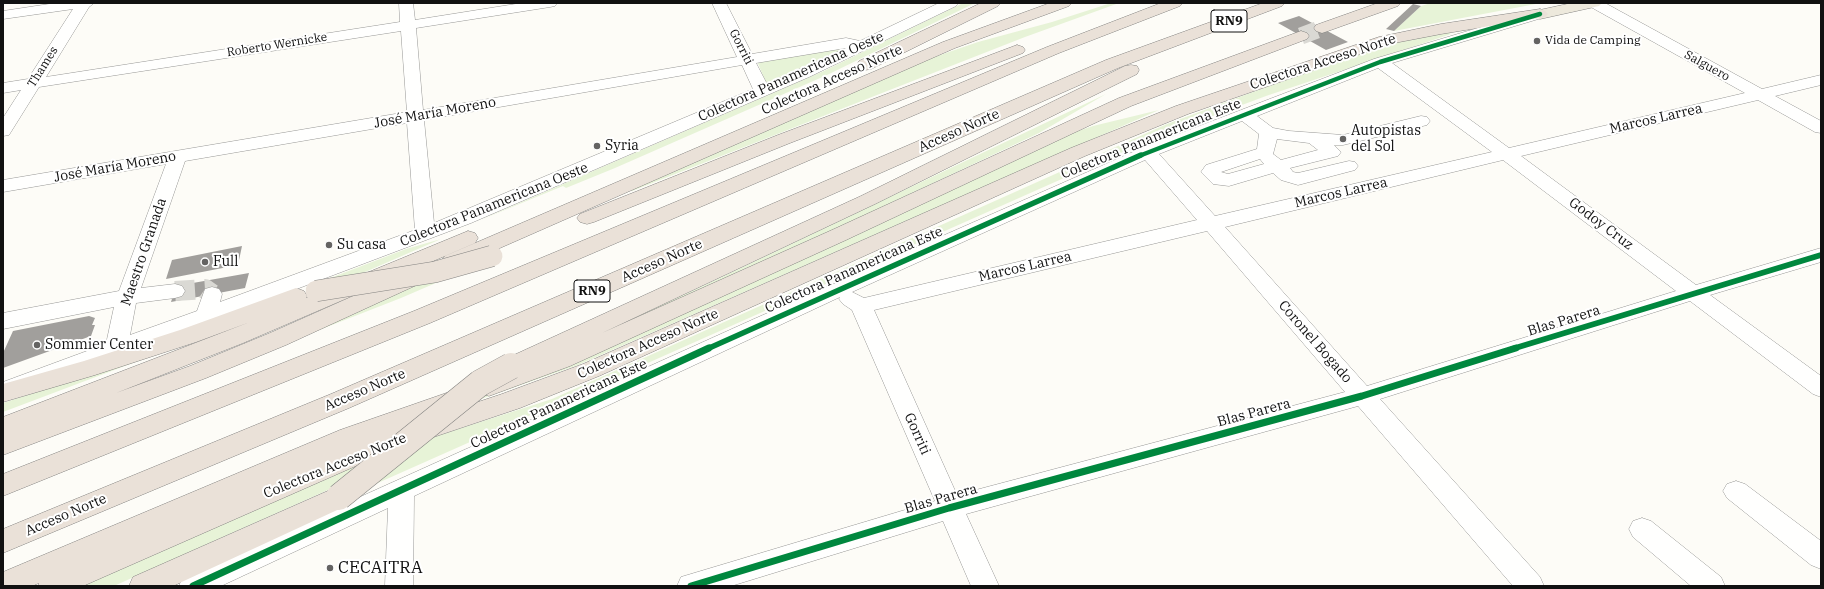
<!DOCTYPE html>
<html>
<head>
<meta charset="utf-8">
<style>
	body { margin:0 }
	#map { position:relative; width:1824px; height:589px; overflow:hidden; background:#fdfcf7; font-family:"IBM Plex Serif",serif }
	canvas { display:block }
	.frame { position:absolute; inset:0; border:4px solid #111; pointer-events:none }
</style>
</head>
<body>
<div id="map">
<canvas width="1824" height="589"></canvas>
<div class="frame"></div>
</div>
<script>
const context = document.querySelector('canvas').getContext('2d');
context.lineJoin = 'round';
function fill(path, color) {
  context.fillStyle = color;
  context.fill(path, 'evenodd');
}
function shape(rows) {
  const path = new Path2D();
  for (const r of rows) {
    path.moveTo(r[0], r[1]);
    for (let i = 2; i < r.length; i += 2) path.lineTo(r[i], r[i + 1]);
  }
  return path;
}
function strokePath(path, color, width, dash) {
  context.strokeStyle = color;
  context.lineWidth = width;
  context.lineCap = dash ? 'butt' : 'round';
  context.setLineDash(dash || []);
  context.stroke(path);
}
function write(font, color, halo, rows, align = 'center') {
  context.font = font + ' "IBM Plex Serif",serif';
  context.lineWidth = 4;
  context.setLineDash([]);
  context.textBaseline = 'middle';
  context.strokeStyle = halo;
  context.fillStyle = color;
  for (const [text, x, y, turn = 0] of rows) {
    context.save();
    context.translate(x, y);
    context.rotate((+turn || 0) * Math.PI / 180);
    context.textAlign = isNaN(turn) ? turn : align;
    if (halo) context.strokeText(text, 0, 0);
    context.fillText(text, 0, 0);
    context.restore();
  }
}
fill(shape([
	[963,3,975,3,827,75,615,168,566,188,563,186,478,221,826,70],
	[1111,3,1119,3,1025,37,632,191,630,188,914,64,978,42,1052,22],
	[1431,3,1541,3,1394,31,1421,6],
	[1446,31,1451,34,1266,96,1154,138,371,486,339,485,114,586,69,586,365,459,552,399,1167,124,1374,47],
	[844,49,766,83,757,61,843,48],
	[1106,94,1039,133,819,237,684,299,548,357,703,286],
	[1159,110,578,365,341,448,1054,139,1093,126],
	[441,239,349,279,312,285,406,249],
	[466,270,401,298,135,402,415,281],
	[183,344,3,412,3,403]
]), '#e7f3d7');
fill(shape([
	[1413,4,1421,6,1394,31,1386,29],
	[1299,16,1348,42,1326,50,1278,23],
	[242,246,238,265,166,279,172,260],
	[249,273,245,288,171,302,176,286],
	[89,316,95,318,92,325,95,325,91,336,3,368,3,353,13,331]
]), '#a19f9c');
strokePath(shape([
	[175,291,205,289,212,294]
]), '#dad9d4', 20, [20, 10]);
strokePath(shape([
	[1301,36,1322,28]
]), '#dad9d4', 17, [17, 8]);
const minor = shape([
	[56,3,94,3,89,7,46,77,400,22,399,3,413,3,415,20,522,3,557,3,555,6,550,7,416,28,423,110,737,57,712,3,726,3,752,54,846,38,860,41,939,3,958,3,956,6,809,77,471,223,3,400,3,382,106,344,114,307,3,329,3,313,119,291,166,164,3,192,3,180,407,112,401,31,39,87,9,135,3,136,3,118,21,90,3,93,3,83,28,79,73,9,3,19,3,11,56,3],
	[846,48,767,84,756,63,846,48],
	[742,65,753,89,434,223,424,120,742,65],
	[407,123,415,230,220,302,222,294,219,289,212,287,205,289,197,311,130,335,136,303,175,298,182,296,185,291,182,286,175,284,141,288,185,161,407,123],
	[1587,3,1605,3,1762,89,1821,75,1821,85,1775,96,1821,121,1821,133,1815,132,1758,100,1521,156,1696,285,1821,248,1821,262,1710,295,1821,376,1821,397,1813,394,1690,301,1380,399,1540,577,1544,586,1513,586,1358,406,966,514,999,586,971,586,943,521,731,586,677,586,681,577,691,574,935,501,852,310,843,304,839,299,840,297,414,496,413,586,385,586,388,508,221,586,179,586,183,577,754,319,1142,148,1374,59,1535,11,1540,10,1545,11,1547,14,1545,17,1392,63,1509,148,1745,93,1589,6,1587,3],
	[1378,68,1492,152,1215,216,1159,154,1242,121,1259,134,1257,149,1206,165,1201,172,1213,184,1229,186,1273,173,1281,180,1298,185,1355,170,1358,166,1355,162,1349,161,1298,173,1293,172,1290,168,1338,156,1341,152,1334,145,1343,145,1427,125,1430,121,1427,117,1421,116,1343,135,1289,131,1273,128,1257,116,1378,68],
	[1277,139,1309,143,1318,150,1281,160,1273,154,1277,139],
	[1260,159,1264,164,1228,174,1221,172,1260,159],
	[1145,160,1197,220,864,298,852,292,1145,160],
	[1503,160,1676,291,1367,386,1225,227,1503,160],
	[1207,231,1345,392,957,495,874,310,1207,231],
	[1736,481,1745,484,1821,541,1821,569,1811,565,1727,498,1723,491,1727,484,1736,481],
	[1642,518,1651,521,1721,577,1725,586,1691,586,1633,537,1629,529,1633,521,1642,518]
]);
const major = shape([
	[1572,3,1602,3,1599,6,1540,19,1535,17,1532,14,1535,11,1572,3]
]);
const highway = shape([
	[981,3,1001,3,998,6,871,69,865,70,859,69,857,65,859,61,981,3],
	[1050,3,1072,3,1069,6,955,48,459,266,452,268,445,266,441,261,445,256,943,42,1050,3],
	[1161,3,1183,3,1180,6,1059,53,430,323,3,496,3,474,414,311,1047,47,1161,3],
	[1263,3,1285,3,1282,6,1118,68,349,408,3,553,3,529,331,394,1106,60,1263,3],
	[1378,3,1401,3,1398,6,1328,31,1322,33,1316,31,1314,28,1316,25,1378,3],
	[1540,9,1545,11,1548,14,1545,17,1441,34,1389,44,1188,114,1085,156,599,376,520,408,383,454,83,586,38,586,39,583,32,586,3,586,3,572,340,430,455,390,464,392,467,399,464,406,415,423,502,394,583,364,1071,148,1176,106,1379,37,1441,24,1540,9],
	[1301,31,1307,33,1309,36,1307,39,1131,106,846,240,570,366,489,396,480,393,477,387,480,381,503,372,499,366,503,360,861,196,1125,66,1131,65,1137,66,1139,70,1137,74,875,204,602,333,832,230,1119,98,1301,31],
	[1017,45,1023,47,1025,50,1023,53,790,143,594,222,587,224,580,222,577,218,580,214,778,135,1017,45],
	[468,231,475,233,478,238,475,243,243,343,116,393,190,366,270,333,405,273,413,271,421,273,424,278,421,283,286,345,206,378,3,455,3,417,250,322,196,342,95,375,3,402,3,384,84,361,180,330,296,288,304,291,307,296,306,298,468,231],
	[339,486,348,489,352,497,348,505,173,586,129,586,133,577,339,486]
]);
strokePath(minor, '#979795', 1);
strokePath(major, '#858482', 1);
strokePath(highway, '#858482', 1);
fill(minor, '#fffffe');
fill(major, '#ede9dc');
fill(highway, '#eae1d8');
const highwayBridgeFar1 = shape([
	[316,291,435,272,492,256]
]);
const highwayBridge = shape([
	[339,497,480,383,511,366]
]);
strokePath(highwayBridgeFar1, '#858482', 22, []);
strokePath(highwayBridge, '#858482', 27, []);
strokePath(highwayBridgeFar1, '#eae1d8', 21);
strokePath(highwayBridge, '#eae1d8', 26);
strokePath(shape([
	[1139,156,1380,62,1540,14]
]), '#00873e', 4.5);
strokePath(shape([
	[707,349,1141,155],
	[1512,349,1821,255]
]), '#00873e', 5.5);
strokePath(shape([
	[193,586,709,348],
	[691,586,949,508,1362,396,1516,348]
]), '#00873e', 7);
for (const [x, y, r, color] of [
	[1537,41,4,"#646362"],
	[1343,139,4,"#646362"],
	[597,146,4,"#646362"],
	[329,245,4,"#646362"],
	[205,262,4,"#646362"],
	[37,345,4,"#646362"],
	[330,568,4,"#646362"]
]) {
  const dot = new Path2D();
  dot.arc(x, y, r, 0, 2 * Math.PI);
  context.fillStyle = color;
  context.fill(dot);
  strokePath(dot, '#fff', 1.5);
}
write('12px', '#111', '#fff', [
	["Vida de Camping",1545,41]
], 'left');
write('12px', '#111', '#fff', [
	["Roberto Wernicke",277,45,-9],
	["Gorriti",741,47,63],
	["Salguero",1707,66,29],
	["Thames",43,67,-58]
]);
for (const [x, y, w] of [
	[1229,21,36],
	[592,291,36]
]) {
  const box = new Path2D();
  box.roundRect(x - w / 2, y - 11, w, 22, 3);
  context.fillStyle = '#fff';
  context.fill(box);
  strokePath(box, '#111', 1);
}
write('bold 13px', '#111', null, [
	["RN9",1229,21],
	["RN9",592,291]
]);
write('14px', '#111', '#fff', [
	["Colectora Acceso Norte",1323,62,-18],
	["Colectora Panamericana Oeste",791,77,-24],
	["Colectora Acceso Norte",832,80,-24],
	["José María Moreno",435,113,-10],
	["Marcos Larrea",1656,119,-13],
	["Acceso Norte",959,131,-24],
	["Colectora Panamericana Este",1151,139,-22],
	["José María Moreno",115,167,-10],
	["Marcos Larrea",1341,193,-13],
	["Colectora Panamericana Oeste",494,205,-22],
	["Godoy Cruz",1601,224,37],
	["Maestro Granada",144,252,-71],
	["Acceso Norte",662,261,-24],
	["Marcos Larrea",1025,267,-13],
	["Colectora Panamericana Este",854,270,-24],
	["Blas Parera",1564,321,-17],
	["Coronel Bogado",1315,342,49],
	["Colectora Acceso Norte",648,344,-24],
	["Acceso Norte",365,390,-23],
	["Colectora Panamericana Este",559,404,-25],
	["Blas Parera",1254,413,-15],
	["Gorriti",917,434,66],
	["Colectora Acceso Norte",335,466,-22],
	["Blas Parera",941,499,-16],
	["Acceso Norte",66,515,-23]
]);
write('14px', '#111', '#fff', [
	["Autopistas",1351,131],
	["del Sol",1351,147],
	["Syria",605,146],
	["Su casa",337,245],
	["Full",213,262],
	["Sommier Center",45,345]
], 'left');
write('17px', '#111', '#fff', [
	["CECAITRA",338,568]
], 'left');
</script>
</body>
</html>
